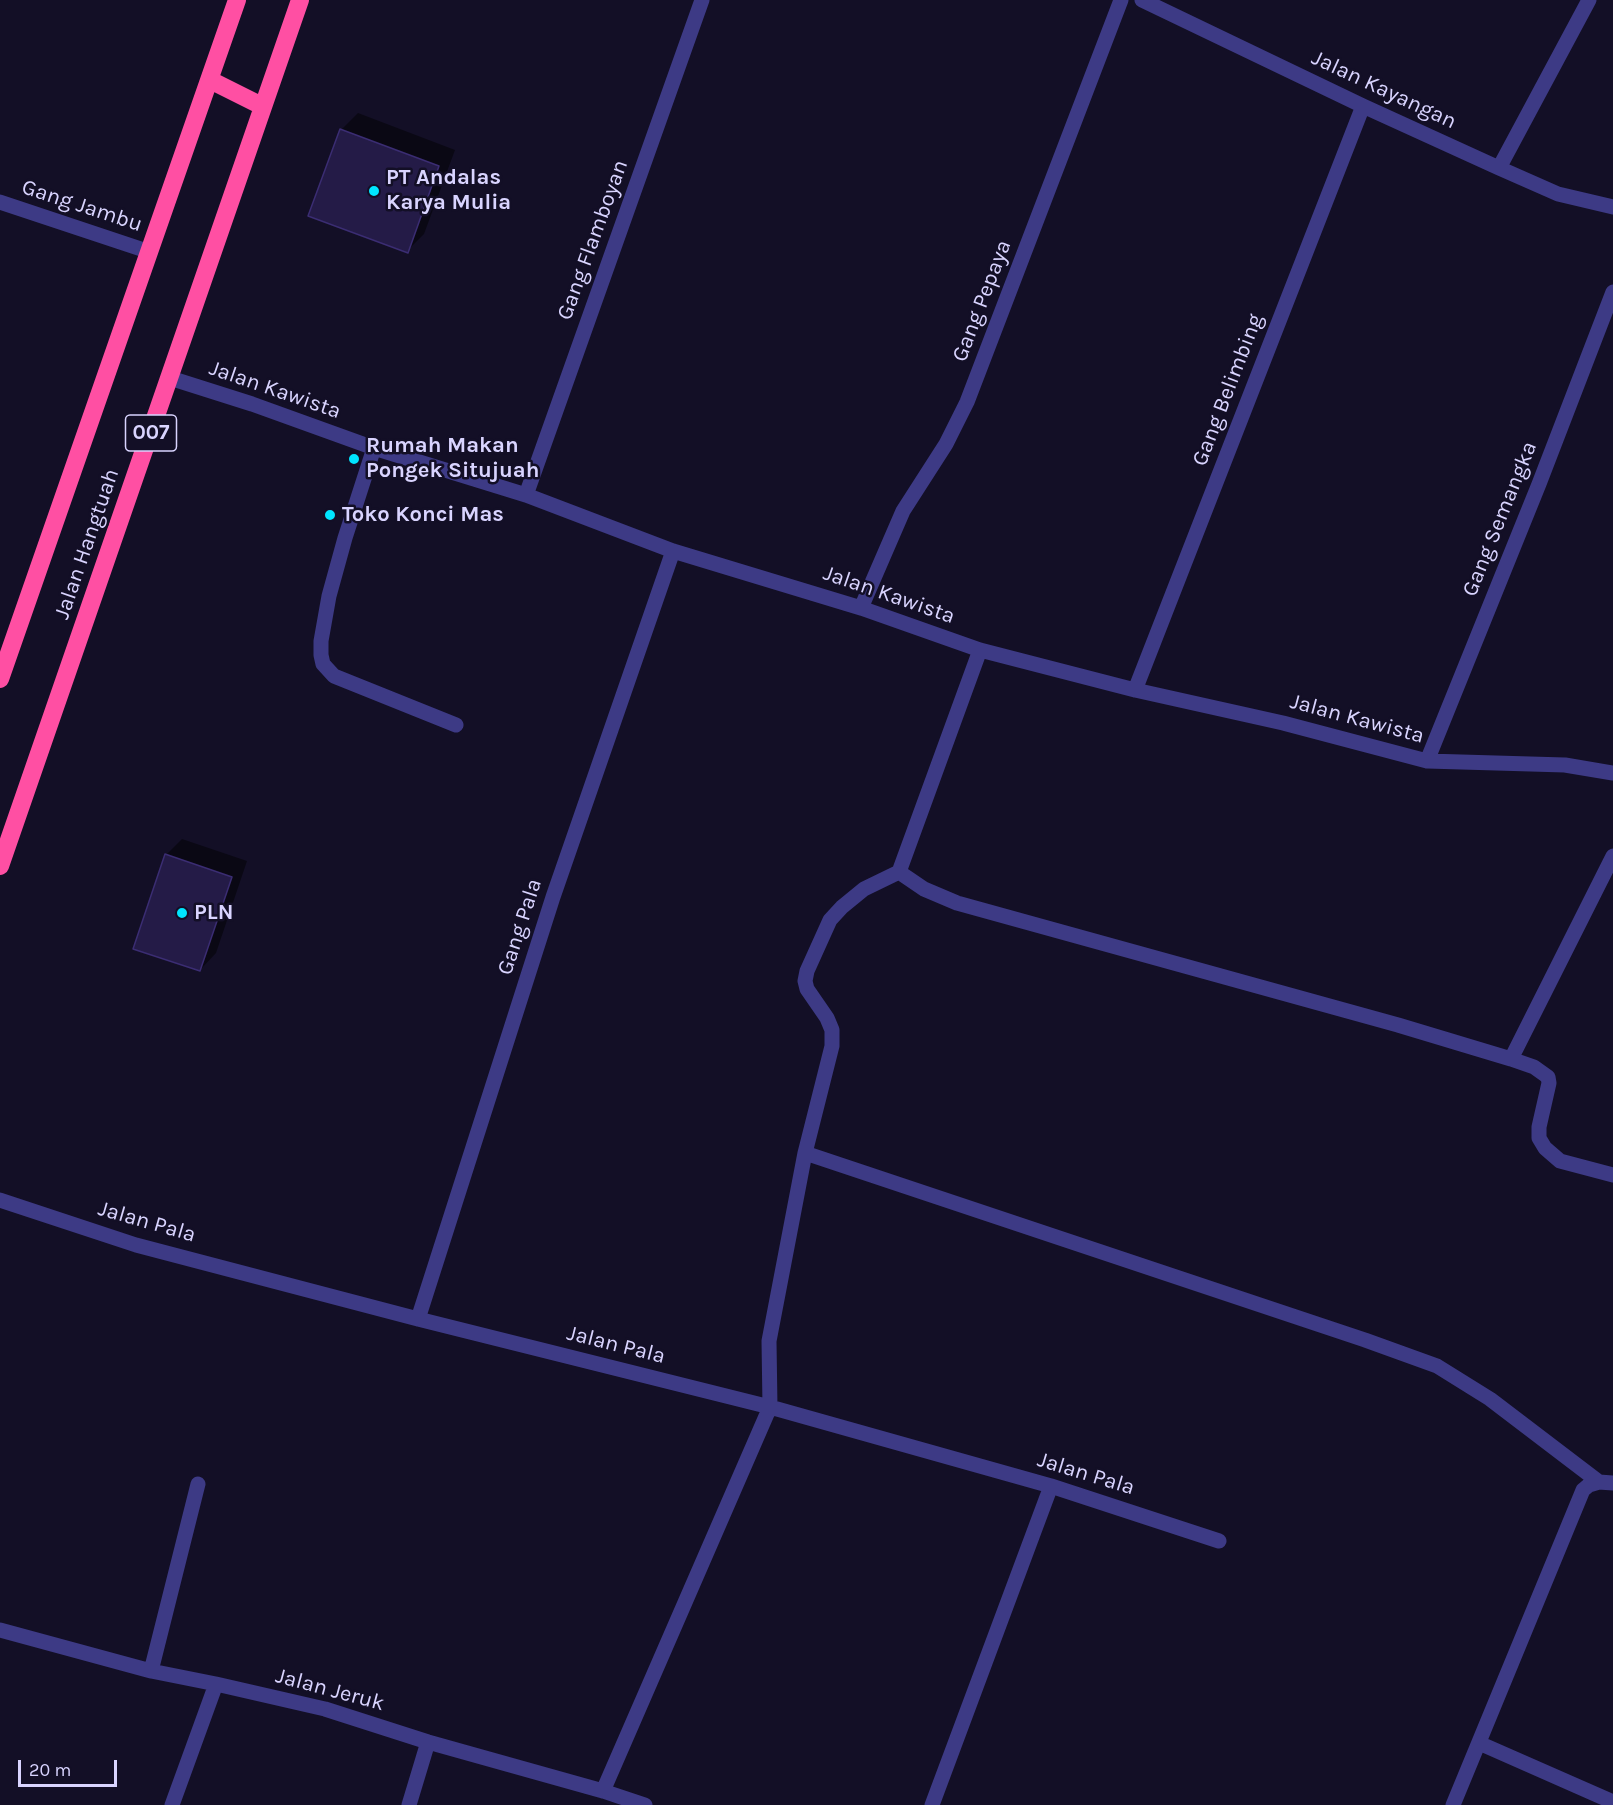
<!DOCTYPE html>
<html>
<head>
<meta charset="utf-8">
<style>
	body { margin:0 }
	#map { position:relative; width:1613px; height:1805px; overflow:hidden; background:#130f26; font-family:Karla,sans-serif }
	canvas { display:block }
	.scale { position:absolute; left:18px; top:1760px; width:99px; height:27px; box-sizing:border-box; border:3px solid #d9d4ff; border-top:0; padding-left:8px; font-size:18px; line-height:21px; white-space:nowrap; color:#d9d4ff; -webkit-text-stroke:4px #130f26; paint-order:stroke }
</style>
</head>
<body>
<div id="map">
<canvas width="1613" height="1805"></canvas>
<div class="scale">20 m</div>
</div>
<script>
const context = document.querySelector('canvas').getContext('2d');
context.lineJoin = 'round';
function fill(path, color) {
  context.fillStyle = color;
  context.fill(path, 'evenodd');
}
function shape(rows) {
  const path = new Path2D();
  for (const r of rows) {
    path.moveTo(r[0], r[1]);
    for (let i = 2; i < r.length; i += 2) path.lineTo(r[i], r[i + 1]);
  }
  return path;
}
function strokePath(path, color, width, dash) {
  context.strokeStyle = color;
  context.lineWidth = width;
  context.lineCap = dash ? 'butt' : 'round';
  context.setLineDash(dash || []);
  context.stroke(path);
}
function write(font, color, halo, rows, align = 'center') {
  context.font = font + ' Karla,sans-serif';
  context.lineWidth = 5;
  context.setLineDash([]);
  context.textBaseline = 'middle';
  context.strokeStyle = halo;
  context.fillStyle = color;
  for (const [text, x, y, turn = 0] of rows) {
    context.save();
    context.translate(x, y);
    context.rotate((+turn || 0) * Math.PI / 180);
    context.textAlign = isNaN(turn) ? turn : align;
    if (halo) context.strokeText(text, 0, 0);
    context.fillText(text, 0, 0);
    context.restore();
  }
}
fill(shape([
	[358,113,455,150,424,234,407,251,341,130],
	[182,839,247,861,216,953,200,970,166,855]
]), '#0007');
const building = shape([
	[340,129,439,166,408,253,308,216,340,129],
	[165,854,232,877,200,971,133,949,165,854]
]);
fill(building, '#241b47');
strokePath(building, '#3b2d73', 1.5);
strokePath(shape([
	[1142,0,1363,106,1499,168,1558,194,1613,207],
	[1499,168,1589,0],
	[0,202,150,252],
	[170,378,252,404,374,448,526,495,673,551,861,608,980,650,1135,690,1283,723,1427,761,1565,765,1613,773],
	[374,448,345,538,329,596,321,641,321,655,323,664,334,676,456,725],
	[526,495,702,0],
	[861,608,903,511,946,444,967,402,1121,0],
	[1135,690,1363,106],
	[1427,761,1539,484,1613,292],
	[899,872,924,889,957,903,1398,1025,1511,1059,1534,1067,1548,1077,1549,1083,1539,1127,1539,1138,1545,1148,1560,1161,1613,1175],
	[1511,1059,1613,856],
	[805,1153,1365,1340,1437,1366,1490,1399,1599,1482],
	[0,1200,136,1245,418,1319,770,1407,1051,1486,1219,1541],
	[418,1319,553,897,673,551],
	[0,1630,151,1671,216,1684,325,1709,428,1742,603,1791,645,1805],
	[151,1671,198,1484],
	[1479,1743,1613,1802],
	[603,1791,770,1407,769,1341,805,1153,832,1046,832,1030,827,1018,807,989,805,981,807,971,830,920,842,907,864,889,899,872,980,650],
	[172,1805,216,1684],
	[409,1805,428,1742],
	[932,1805,1051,1486],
	[1453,1805,1583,1490,1589,1485,1599,1482,1613,1483]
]), '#3d3a85', 15);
strokePath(shape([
	[210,80,262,106],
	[0,679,237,0],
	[0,866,300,0]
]), '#ff4fa3', 18);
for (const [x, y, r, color] of [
	[374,191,6,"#00e5ff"],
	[354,459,6,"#00e5ff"],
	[330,515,6,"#00e5ff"],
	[182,913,6,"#00e5ff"]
]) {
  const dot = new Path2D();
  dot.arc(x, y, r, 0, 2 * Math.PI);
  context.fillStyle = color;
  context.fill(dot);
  strokePath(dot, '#130f26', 2);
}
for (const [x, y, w] of [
	[151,433,51]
]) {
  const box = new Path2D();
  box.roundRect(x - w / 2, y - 18, w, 36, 4.5);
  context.fillStyle = '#130f26';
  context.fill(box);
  strokePath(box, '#d9d4ff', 1.5);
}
write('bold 21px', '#d9d4ff', null, [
	["007",151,433]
]);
write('22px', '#d9d4ff', '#130f26', [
	["Jalan Kayangan",1384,90,25],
	["Gang Jambu",82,206,18],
	["Gang Flamboyan",593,240,-70],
	["Gang Pepaya",982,301,-69],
	["Jalan Kawista",275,390,19],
	["Gang Belimbing",1228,390,-69],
	["Gang Semangka",1500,519,-68],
	["Jalan Hangtuah",87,544,-71],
	["Jalan Kawista",889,595,19],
	["Jalan Kawista",1357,719,15],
	["Gang Pala",520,927,-72],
	["Jalan Pala",147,1222,16],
	["Jalan Pala",616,1345,14],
	["Jalan Pala",1086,1474,17],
	["Jalan Jeruk",330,1690,15]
]);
write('bold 22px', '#d9d4ff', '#130f26', [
	["PT Andalas",386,178],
	["Karya Mulia",386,203],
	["Rumah Makan",366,446],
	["Pongek Situjuah",366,471],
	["Toko Konci Mas",342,515],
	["PLN",194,913]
], 'left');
</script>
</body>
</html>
